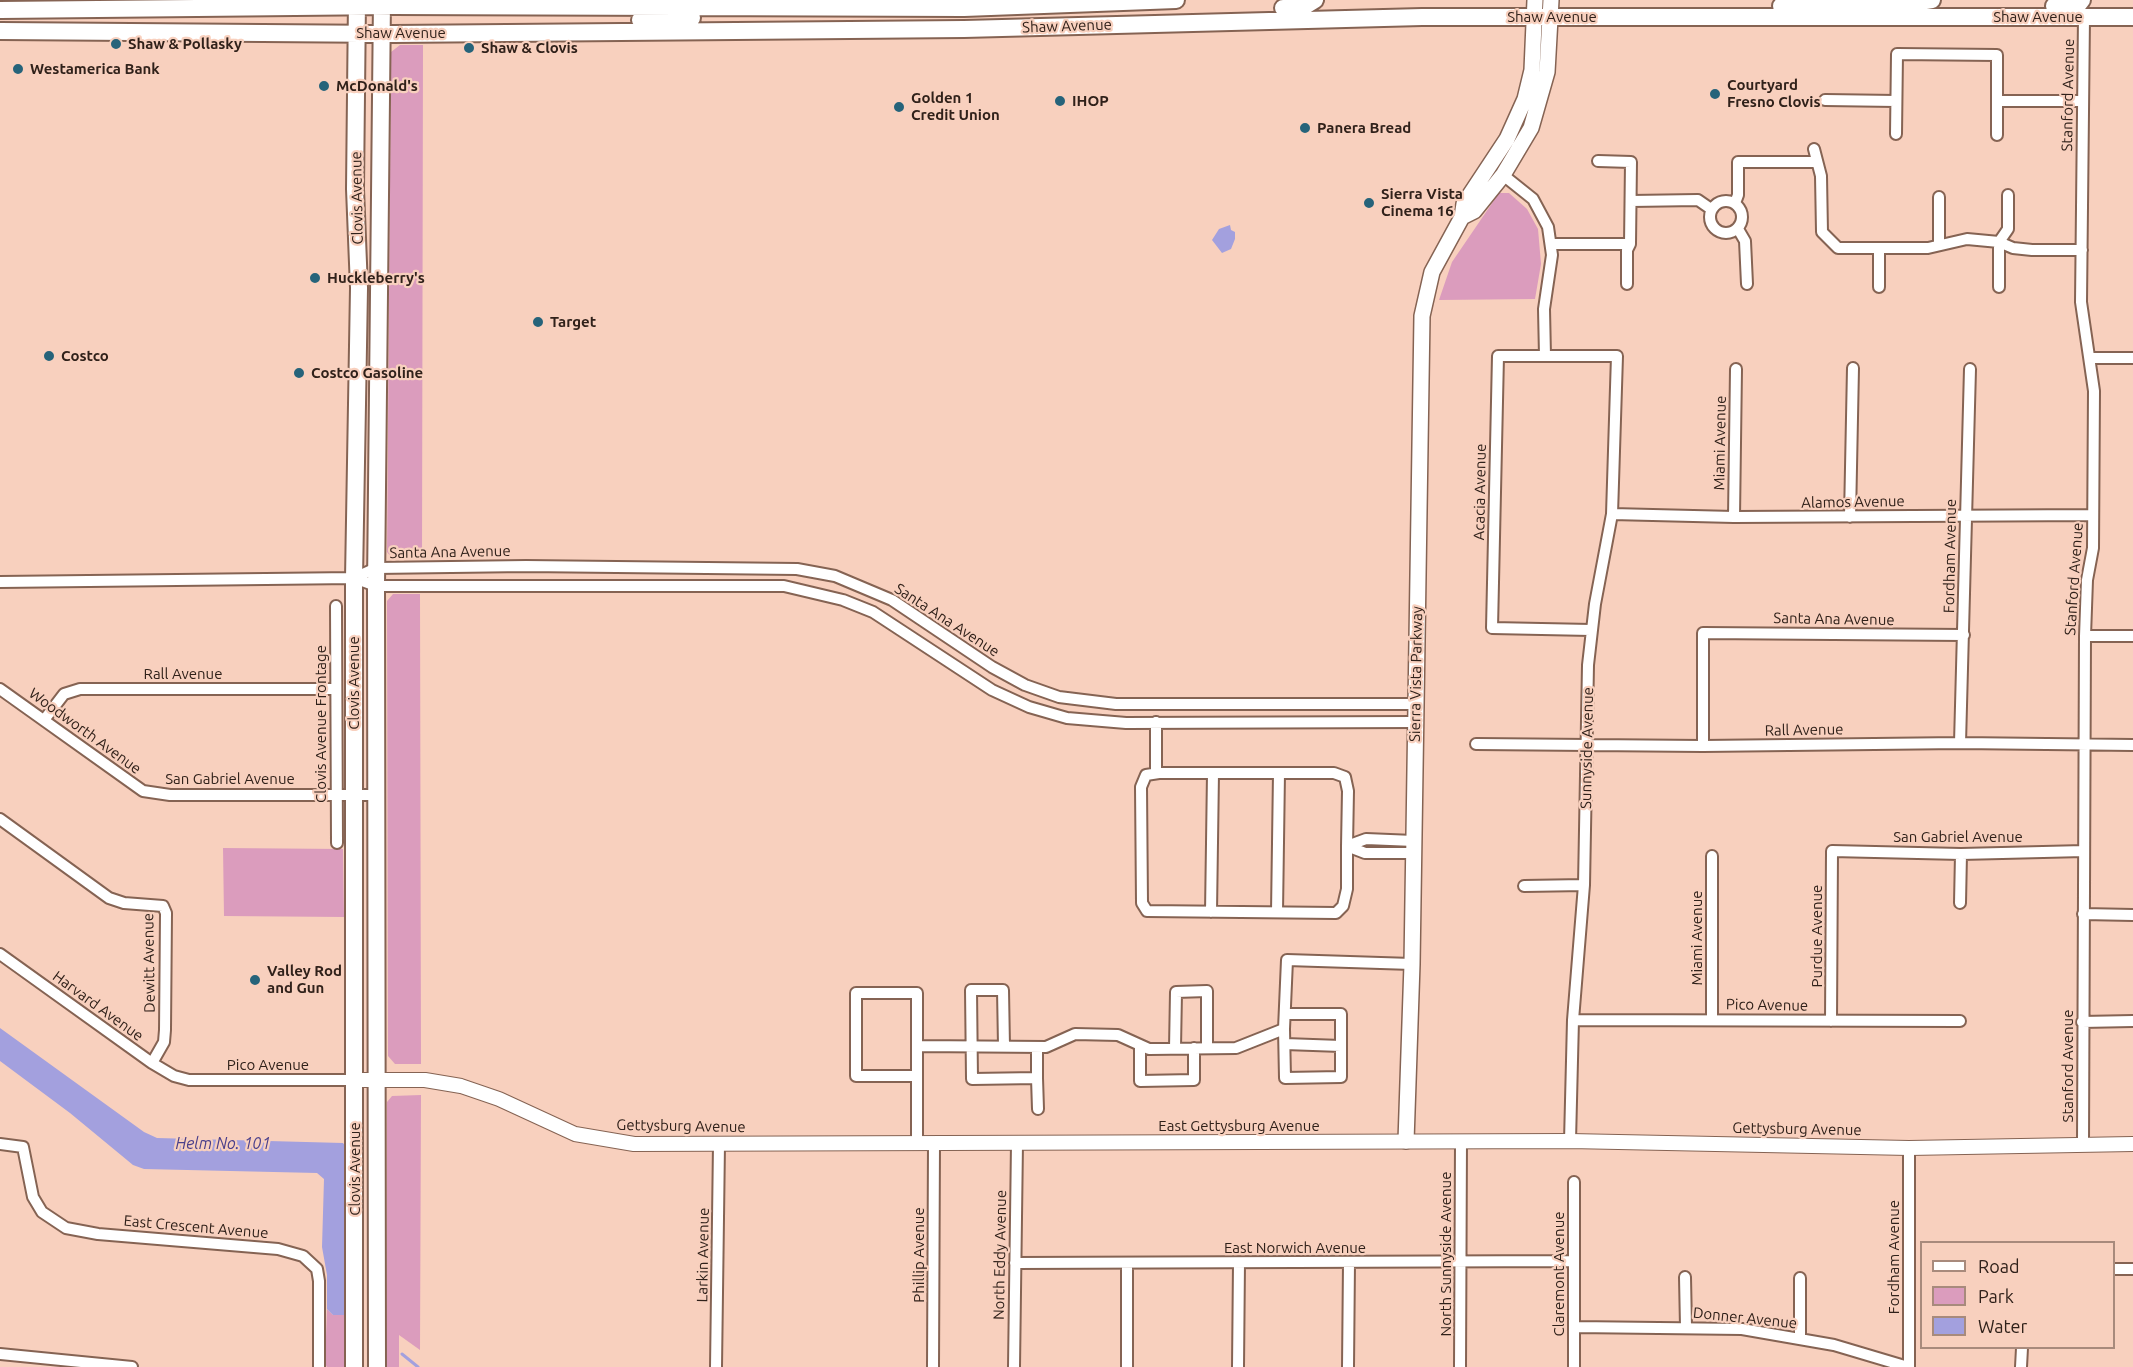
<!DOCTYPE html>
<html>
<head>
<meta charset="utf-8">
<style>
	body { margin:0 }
	#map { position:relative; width:2133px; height:1367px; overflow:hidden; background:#f8d0be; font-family:Ubuntu,sans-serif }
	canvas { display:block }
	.legend { position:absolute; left:1920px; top:1241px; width:195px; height:108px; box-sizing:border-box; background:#f8d0be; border:2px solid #a88a7c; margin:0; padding:8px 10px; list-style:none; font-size:18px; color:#30211a }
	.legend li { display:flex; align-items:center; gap:12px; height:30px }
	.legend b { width:30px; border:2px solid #a88a7c }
</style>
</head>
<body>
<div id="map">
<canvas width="2133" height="1367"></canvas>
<ul class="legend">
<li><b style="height:8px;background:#fff"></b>Road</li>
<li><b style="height:16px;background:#db9cbd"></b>Park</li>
<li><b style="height:16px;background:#a3a0de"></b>Water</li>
</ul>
</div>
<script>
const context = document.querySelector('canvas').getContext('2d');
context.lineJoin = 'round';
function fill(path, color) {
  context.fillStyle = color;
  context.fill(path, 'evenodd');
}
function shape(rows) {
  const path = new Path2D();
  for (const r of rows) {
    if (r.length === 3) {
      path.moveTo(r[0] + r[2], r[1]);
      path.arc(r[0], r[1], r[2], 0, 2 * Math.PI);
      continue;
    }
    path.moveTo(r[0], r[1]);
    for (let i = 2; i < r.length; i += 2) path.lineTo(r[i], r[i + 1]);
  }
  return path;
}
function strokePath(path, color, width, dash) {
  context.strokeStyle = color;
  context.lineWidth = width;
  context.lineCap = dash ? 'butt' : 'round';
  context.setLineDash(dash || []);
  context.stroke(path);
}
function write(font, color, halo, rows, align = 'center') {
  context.font = font + ' Ubuntu,sans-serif';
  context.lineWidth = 4.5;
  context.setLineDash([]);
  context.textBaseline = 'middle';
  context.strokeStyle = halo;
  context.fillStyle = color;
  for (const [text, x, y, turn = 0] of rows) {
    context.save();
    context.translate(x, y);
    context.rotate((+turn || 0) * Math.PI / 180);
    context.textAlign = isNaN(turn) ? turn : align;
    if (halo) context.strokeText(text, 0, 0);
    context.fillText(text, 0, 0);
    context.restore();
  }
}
fill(shape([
	[400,45,423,45,422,558,393,559,387,552,391,52],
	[1499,193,1509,193,1527,209,1538,229,1541,264,1535,299,1439,300,1452,262],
	[393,594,420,594,421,1064,395,1064,388,1056,387,601],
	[223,848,343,849,344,917,224,916],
	[421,1095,420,1350,399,1335,399,1367,387,1367,387,1102,392,1096],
	[327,1309,333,1315,345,1315,344,1367,327,1367,325,1364]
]), '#db9cbd');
fill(shape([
	[1230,225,1231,230,1235,232,1235,239,1231,249,1222,253,1212,240,1219,229],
	[0,1028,144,1132,157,1138,343,1143,346,1147,345,1315,333,1315,327,1309,327,1275,322,1247,324,1179,317,1173,144,1169,133,1165,70,1113,0,1061]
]), '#a3a0de');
strokePath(shape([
	[402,1354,418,1367]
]), '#a3a0de', 3);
const minor = shape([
	[1825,100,1896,101],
	[1997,101,2083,101],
	[1896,134,1897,54,1997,55,1997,135],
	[1814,149,1821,176,1822,232,1838,248,1928,248,1967,239,1999,242,2008,229,2008,195],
	[1598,161,1631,162,1630,244],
	[1503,175,1533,199,1548,227,1552,255,1544,309,1545,356],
	[1939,197,1939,245],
	[1726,217,16],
	[1631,201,1698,200,1711,209],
	[1735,203,1738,195,1738,162,1817,162],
	[1738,229,1745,241,1747,284],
	[1551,244,1630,244,1627,250,1627,284],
	[1879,287,1879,248],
	[1999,287,1999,242,2013,248,2032,250,2082,250],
	[2090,358,2133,358],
	[1612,514,1734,517,2093,515],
	[1734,517,1736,369],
	[1850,517,1853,368],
	[354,578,376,568,526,566,797,569,835,576,892,600,992,667,1025,685,1059,697,1116,704,1416,704],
	[0,582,354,578,376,586,784,586,843,600,873,612,992,690,1029,707,1067,718,1126,723,1415,722],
	[336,606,337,843],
	[2085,636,2133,636],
	[0,689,143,791,170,795,377,795],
	[44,720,64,694,80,689,336,689],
	[1156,722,1156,773],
	[1960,743,1970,369],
	[1476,744,1703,746,1960,743,2133,745],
	[1703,746,1703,633,1964,635],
	[1159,773,1334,773,1345,777,1348,791,1347,846,1347,889,1343,906,1336,913,1147,911,1142,903,1141,787,1146,775,1159,773],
	[0,819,109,898,124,903,163,906,166,913,165,1030,164,1042,152,1063],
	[1347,846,1365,853,1414,853],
	[1347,846,1366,839,1414,841],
	[1712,856,1712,1020],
	[1524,886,1584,885],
	[1960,903,1961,854],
	[1211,912,1213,773],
	[1277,912,1279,773],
	[2083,914,2133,915],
	[0,954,152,1063,174,1076,189,1080,355,1080],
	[1573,1020,1960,1021],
	[1831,1021,1832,851,1961,854,2084,851],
	[2082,1022,2133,1021],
	[1284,1029,1285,1078,1341,1077,1341,1014,1285,1014],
	[1285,1044,1341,1046],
	[1140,1045,1140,1081,1194,1080,1194,1048],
	[917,1046,917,1076],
	[1004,1046,1003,990,971,990,972,1079,1037,1078,1037,1047],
	[1175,1048,1176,992,1207,991,1207,1048],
	[1037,1078,1038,1109],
	[1570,1141,1573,1020,1584,885,1588,665,1595,604,1612,514,1617,356,1498,356,1492,628,1591,630],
	[0,1144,23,1147,33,1197,42,1212,66,1228,98,1234,278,1249,303,1256,317,1269,319,1281,319,1367],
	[917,1144,917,1076,856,1076,856,993,917,993,917,1046,1046,1047,1075,1034,1118,1035,1149,1049,1236,1048,1284,1029,1287,960,1412,964],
	[2083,1144,2085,636,2087,580,2093,548,2094,391,2081,302,2084,17],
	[1574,1182,1574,1367],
	[1015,1263,1574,1261],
	[2114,1269,2133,1269],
	[1685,1277,1686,1327],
	[1800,1278,1800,1338],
	[1575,1327,1742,1329,1834,1345,1908,1367],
	[0,1354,132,1367],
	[716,1367,719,1144],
	[933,1367,934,1144],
	[1014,1367,1017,1143],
	[1127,1367,1127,1263],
	[1238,1367,1239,1263],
	[1348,1367,1349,1263],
	[1460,1367,1461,1141],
	[1909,1367,1909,1148],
	[2021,1367,2022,1348]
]);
const tertiary = shape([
	[355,1080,425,1080,461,1086,499,1099,575,1134,634,1144,1570,1141,1909,1148,2133,1144]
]);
const secondary = shape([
	[1462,217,1474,211,1503,175,1531,128,1547,72,1551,0],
	[1406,1141,1412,964,1422,316,1432,272,1462,217,1464,204,1507,139,1525,99,1532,70,1535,0]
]);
const primary = shape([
	[1781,6,1802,6,1811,0],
	[2054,6,2078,5,2082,0],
	[1283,8,1302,8,1315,0],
	[0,10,393,6,964,8,1176,0],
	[1807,15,1820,6,1893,6,1932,0],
	[640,20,692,18],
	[0,31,393,34,964,29,1422,17,2133,17],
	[354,1367,354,578,359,288,355,189,357,0],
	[377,1367,376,586,382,0]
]);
strokePath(minor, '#856353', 14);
strokePath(tertiary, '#856353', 16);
strokePath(secondary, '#856353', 18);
strokePath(primary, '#856353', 20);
strokePath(minor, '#fff', 10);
strokePath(tertiary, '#fff', 14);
strokePath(secondary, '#fff', 15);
strokePath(primary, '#fff', 16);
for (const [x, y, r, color] of [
	[116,44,6,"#26637a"],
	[469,48,6,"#26637a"],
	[18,69,6,"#26637a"],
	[324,86,6,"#26637a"],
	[1715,94,6,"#26637a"],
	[1060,101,6,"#26637a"],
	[899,107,6,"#26637a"],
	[1305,128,6,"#26637a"],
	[1369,203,6,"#26637a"],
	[315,278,6,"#26637a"],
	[538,322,6,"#26637a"],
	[49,356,6,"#26637a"],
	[299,373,6,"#26637a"],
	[255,980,6,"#26637a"]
]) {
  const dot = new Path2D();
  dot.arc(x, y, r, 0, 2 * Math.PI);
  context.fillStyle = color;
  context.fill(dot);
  strokePath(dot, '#f8d0be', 2);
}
write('15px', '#30211a', '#f8d0be', [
	["Shaw Avenue",1552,17],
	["Shaw Avenue",2038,17],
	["Shaw Avenue",1067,26,-2],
	["Shaw Avenue",401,33],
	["Stanford Avenue",2068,95,-89],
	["Clovis Avenue",357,198,-91],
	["Miami Avenue",1720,443,-89],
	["Acacia Avenue",1480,492,-89],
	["Alamos Avenue",1853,502,-1],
	["Santa Ana Avenue",450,552,-1],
	["Fordham Avenue",1950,556,-89],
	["Stanford Avenue",2074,579,-86],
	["Santa Ana Avenue",1834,619,1],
	["Santa Ana Avenue",947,620,33],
	["Rall Avenue",183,674],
	["Sierra Vista Parkway",1416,674,-89],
	["Clovis Avenue",354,683,-90],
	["Clovis Avenue Frontage",321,724,-90],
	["Rall Avenue",1804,730,-1],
	["Woodworth Avenue",85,731,36],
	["Sunnyside Avenue",1587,748,-89],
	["San Gabriel Avenue",230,779],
	["San Gabriel Avenue",1958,837],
	["Purdue Avenue",1817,936,-90],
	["Miami Avenue",1697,938,-90],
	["Dewitt Avenue",149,963,-91],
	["Pico Avenue",1767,1005,1],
	["Harvard Avenue",98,1006,36],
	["Pico Avenue",268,1065],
	["Stanford Avenue",2068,1066,-90],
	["Gettysburg Avenue",681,1126,1],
	["East Gettysburg Avenue",1239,1126],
	["Gettysburg Avenue",1797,1129,1],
	["Clovis Avenue",355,1169,-90],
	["East Crescent Avenue",196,1227,5],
	["East Norwich Avenue",1295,1248],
	["North Sunnyside Avenue",1446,1254,-90],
	["Larkin Avenue",703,1255,-89],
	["Phillip Avenue",919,1255,-90],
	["North Eddy Avenue",1000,1255,-89],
	["Fordham Avenue",1894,1257,-90],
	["Claremont Avenue",1559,1274,-90],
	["Donner Avenue",1745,1318,6]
]);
write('bold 15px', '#30211a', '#f8d0be', [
	["Shaw & Pollasky",128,44],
	["Shaw & Clovis",481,48],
	["Westamerica Bank",30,69],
	["Courtyard",1727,85],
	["Fresno Clovis",1727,102],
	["McDonald's",336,86],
	["Golden 1",911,98],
	["Credit Union",911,115],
	["IHOP",1072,101],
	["Panera Bread",1317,128],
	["Sierra Vista",1381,194],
	["Cinema 16",1381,211],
	["Huckleberry's",327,278],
	["Target",550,322],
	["Costco",61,356],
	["Costco Gasoline",311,373],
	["Valley Rod",267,971],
	["and Gun",267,988]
], 'left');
write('italic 16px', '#4a3f8b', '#f8d0be', [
	["Helm No. 101",223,1144]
]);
</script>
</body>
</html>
